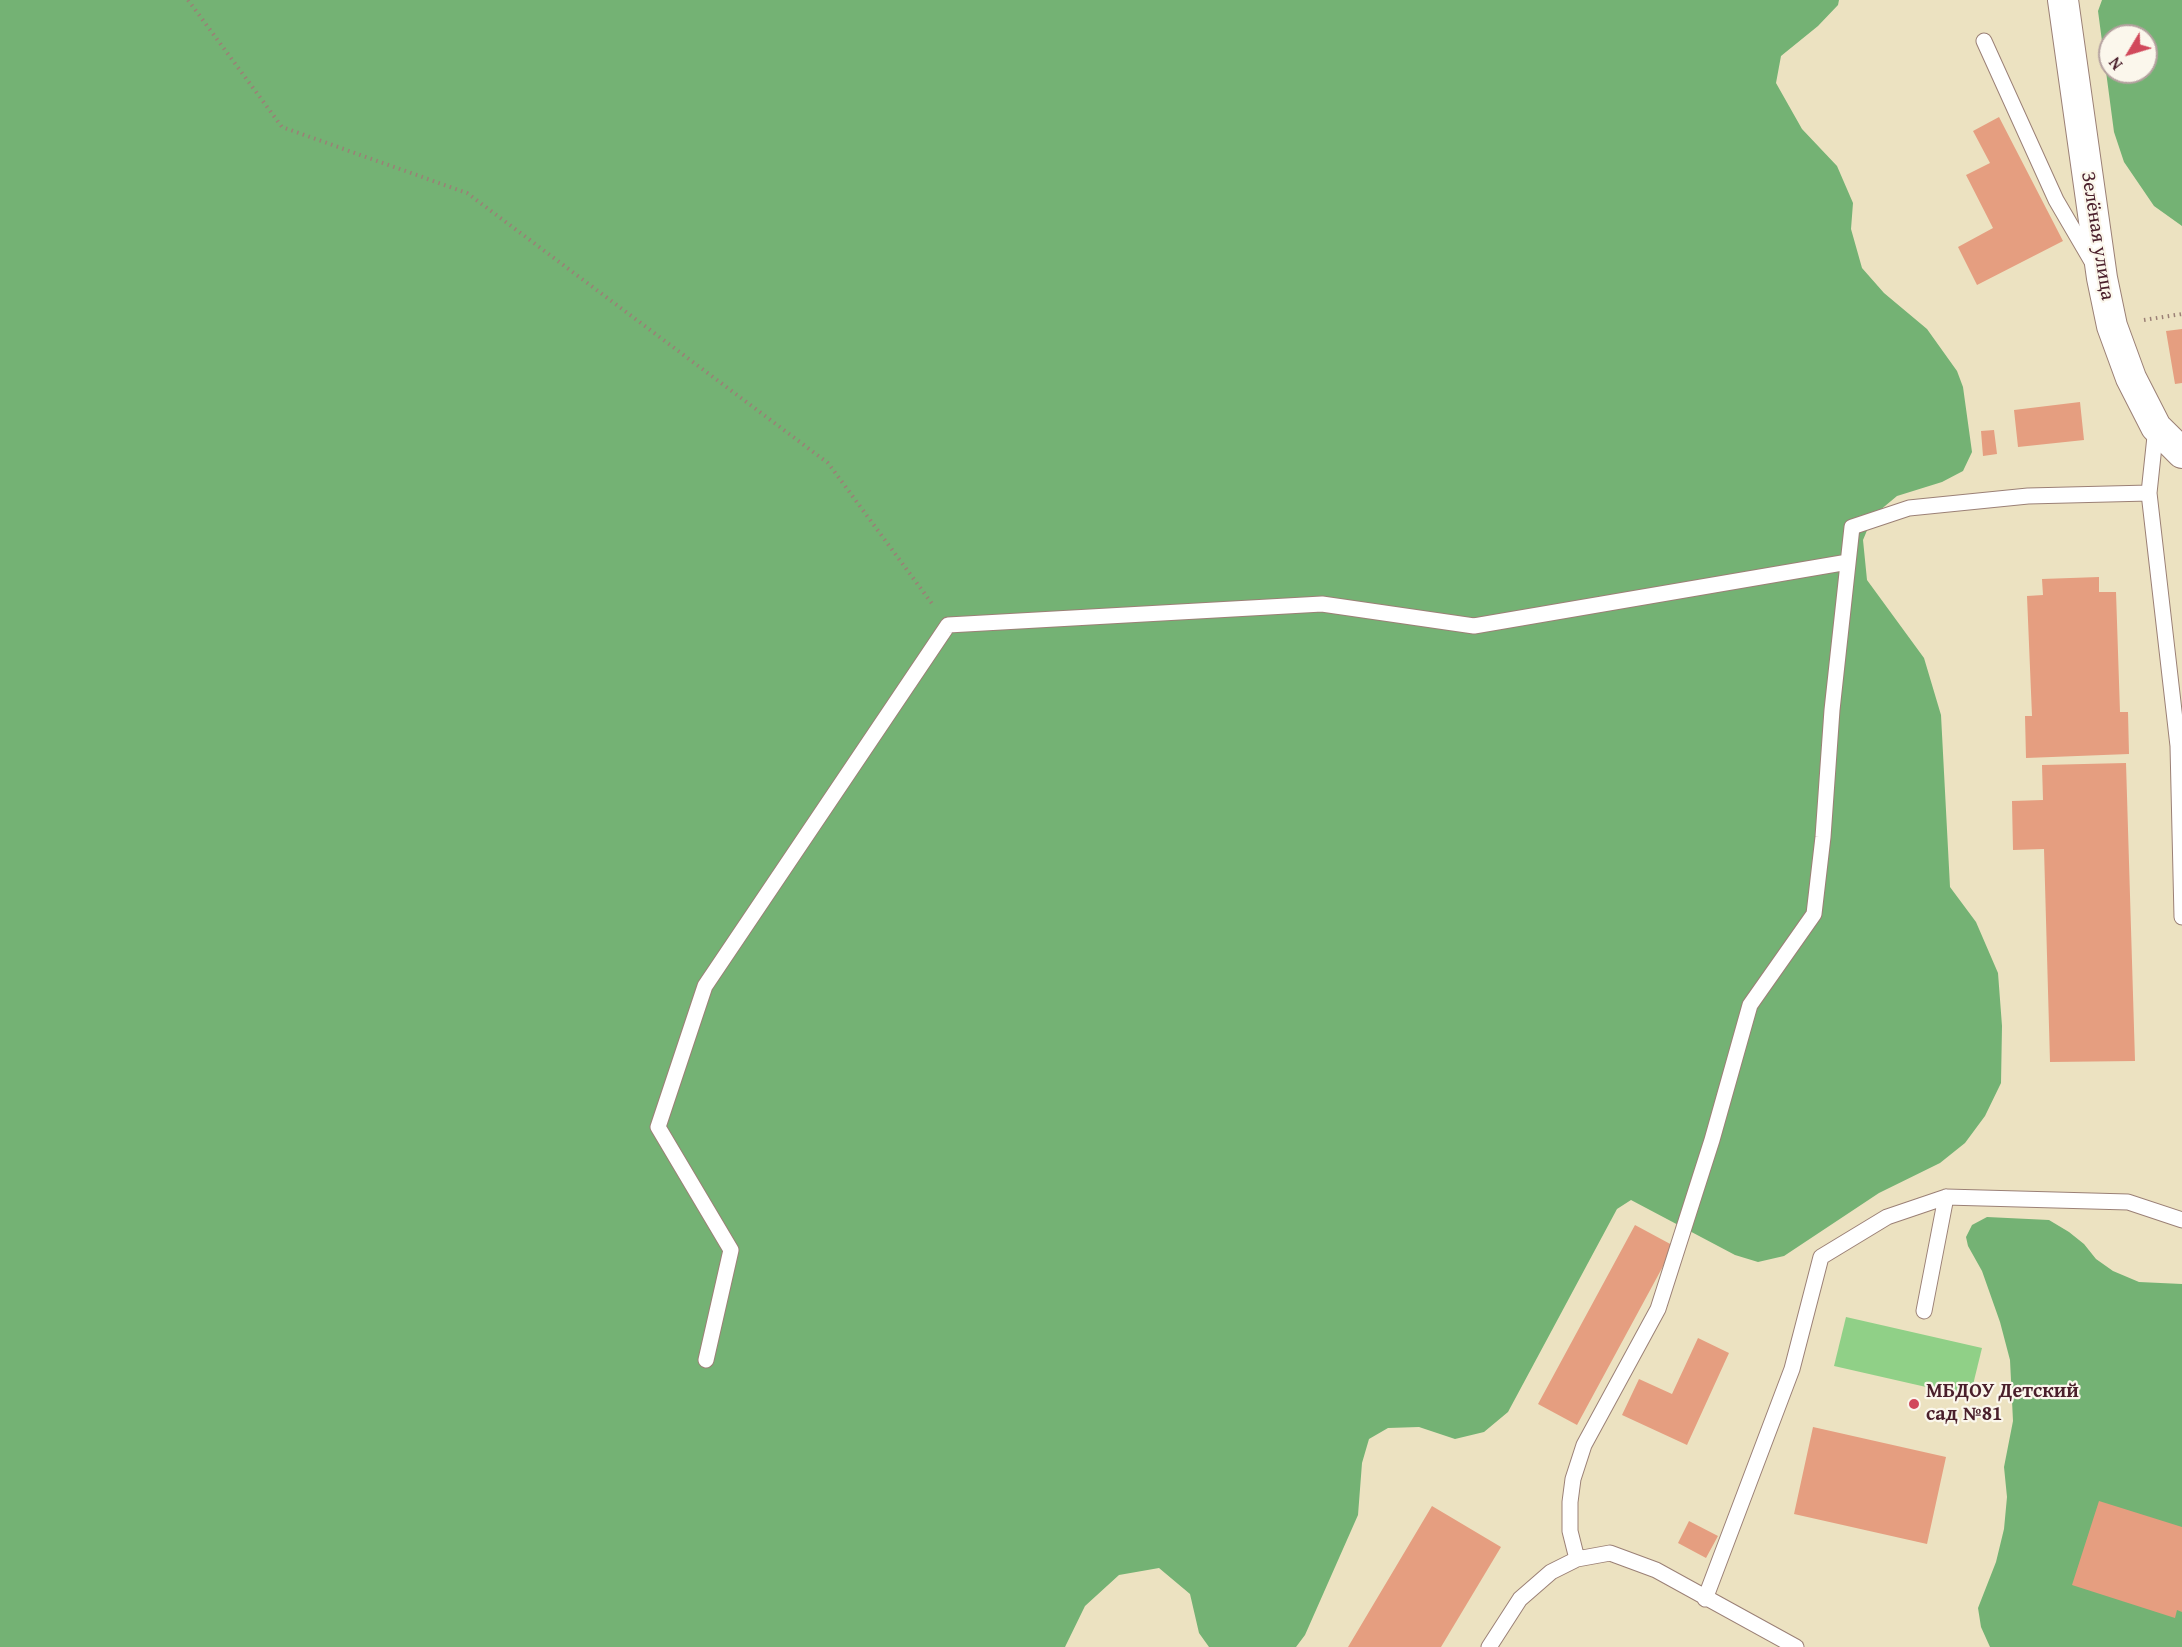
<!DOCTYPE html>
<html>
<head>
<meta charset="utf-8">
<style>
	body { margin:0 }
	#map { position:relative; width:2182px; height:1647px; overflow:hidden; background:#ece2c1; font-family:"Gentium Book Plus",serif }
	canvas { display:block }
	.north { position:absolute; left:2098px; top:24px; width:60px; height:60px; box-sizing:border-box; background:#fbf7ec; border:2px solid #b4a19f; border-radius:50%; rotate:232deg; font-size:16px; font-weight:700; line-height:24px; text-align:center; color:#4a1f2b }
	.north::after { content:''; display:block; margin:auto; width:21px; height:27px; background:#d1495b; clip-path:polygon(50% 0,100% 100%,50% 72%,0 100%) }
</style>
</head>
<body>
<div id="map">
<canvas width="2182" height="1647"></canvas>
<div class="north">N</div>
</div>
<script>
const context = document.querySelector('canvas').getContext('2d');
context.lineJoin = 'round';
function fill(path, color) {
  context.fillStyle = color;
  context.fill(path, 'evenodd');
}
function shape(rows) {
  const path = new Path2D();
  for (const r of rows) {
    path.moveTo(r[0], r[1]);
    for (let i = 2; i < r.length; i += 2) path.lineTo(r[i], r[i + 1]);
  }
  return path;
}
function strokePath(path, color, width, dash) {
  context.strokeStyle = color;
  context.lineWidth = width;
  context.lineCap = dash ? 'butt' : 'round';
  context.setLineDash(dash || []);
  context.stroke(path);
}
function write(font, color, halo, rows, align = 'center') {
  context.font = font + ' "Gentium Book Plus",serif';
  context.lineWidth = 4.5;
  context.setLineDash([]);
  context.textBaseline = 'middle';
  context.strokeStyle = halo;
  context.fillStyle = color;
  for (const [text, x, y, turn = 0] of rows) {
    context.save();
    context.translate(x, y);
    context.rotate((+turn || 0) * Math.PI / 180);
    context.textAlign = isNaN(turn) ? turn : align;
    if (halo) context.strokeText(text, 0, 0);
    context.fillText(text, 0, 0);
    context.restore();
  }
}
fill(shape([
	[1846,1317,1982,1348,1970,1397,1834,1366]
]), '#90d087');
fill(shape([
	[0,0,1839,0,1838,5,1818,26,1781,56,1776,83,1802,129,1837,166,1853,203,1851,229,1862,268,1884,293,1927,329,1957,371,1963,387,1972,452,1963,471,1942,482,1897,496,1873,516,1863,540,1867,580,1924,658,1941,715,1950,887,1976,922,1998,973,2002,1026,2001,1083,1985,1116,1965,1143,1940,1163,1879,1193,1784,1256,1758,1262,1735,1255,1631,1200,1617,1209,1508,1412,1484,1432,1455,1439,1419,1427,1388,1428,1369,1439,1362,1463,1358,1515,1305,1635,1296,1647,1209,1647,1199,1633,1190,1594,1159,1568,1119,1575,1085,1606,1065,1647,0,1647],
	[2102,0,2182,0,2182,226,2154,206,2124,162,2114,132,2098,11],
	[2110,36,2146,36,2146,72,2110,72],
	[1987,1217,2049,1220,2069,1232,2084,1244,2096,1259,2113,1271,2139,1282,2182,1284,2182,1647,1990,1647,1981,1627,1978,1608,1996,1562,2004,1529,2007,1497,2004,1467,2013,1421,2010,1360,2000,1322,1982,1271,1968,1246,1966,1237,1972,1225]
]), '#74b274');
fill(shape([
	[1999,117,2063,241,1977,285,1958,247,1993,228,1966,175,1990,163,1973,131],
	[2182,329,2182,383,2175,384,2166,331],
	[2080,402,2084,440,2018,447,2014,410],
	[1994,430,1997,454,1983,456,1981,431],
	[2099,577,2099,592,2116,592,2120,712,2128,712,2129,754,2026,758,2025,716,2032,716,2027,596,2043,595,2042,579],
	[2126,763,2135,1061,2050,1062,2044,849,2013,850,2012,801,2043,800,2042,765],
	[1635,1225,1674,1246,1577,1425,1538,1404],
	[1698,1338,1729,1353,1687,1445,1622,1415,1639,1379,1672,1394],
	[1813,1427,1946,1457,1927,1544,1794,1514],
	[2099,1501,2182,1527,2182,1612,2177,1610,2175,1618,2072,1585],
	[1432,1506,1501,1547,1441,1647,1348,1647],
	[1689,1521,1718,1536,1706,1558,1678,1543]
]), '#e59e80');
const service = shape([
	[1984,41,2056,200,2091,260],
	[2156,427,2149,493,2178,746,2182,917],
	[1924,1311,1946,1197],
	[706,1360,731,1250,658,1127,705,986,948,625,1322,604,1474,626,1848,562],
	[1577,1559,1570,1531,1570,1502,1573,1479,1584,1445,1658,1309,1712,1140,1750,1005,1814,914,1823,837,1832,710,1852,527,1909,508,2028,496,2149,493],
	[1705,1599,1792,1369,1821,1257,1887,1217,1946,1197,2128,1202,2182,1220],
	[1489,1647,1520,1599,1551,1572,1577,1559,1610,1553,1656,1570,1796,1647]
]);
const minor = shape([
	[2063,0,2102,278,2112,326,2131,378,2156,427,2182,453]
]);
strokePath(service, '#9b8076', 17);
strokePath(minor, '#9b8076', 32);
strokePath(shape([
	[188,0,282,127,467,193,828,463,933,605],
	[2144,320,2182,314]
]), '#9b8076', 4, [1.5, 4.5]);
strokePath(service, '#fff', 15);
strokePath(minor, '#fff', 30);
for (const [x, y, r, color] of [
	[1914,1404,6,"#d1495b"]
]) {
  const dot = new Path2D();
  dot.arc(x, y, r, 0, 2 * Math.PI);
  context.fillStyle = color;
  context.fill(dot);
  strokePath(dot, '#fbf7ec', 2);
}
write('20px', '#4a1f2b', '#fbf7ec', [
	["Зелёная улица",2097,236,81]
]);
write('bold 20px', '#4a1f2b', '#fbf7ec', [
	["МБДОУ Детский",1926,1392],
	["сад №81",1926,1415]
], 'left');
</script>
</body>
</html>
